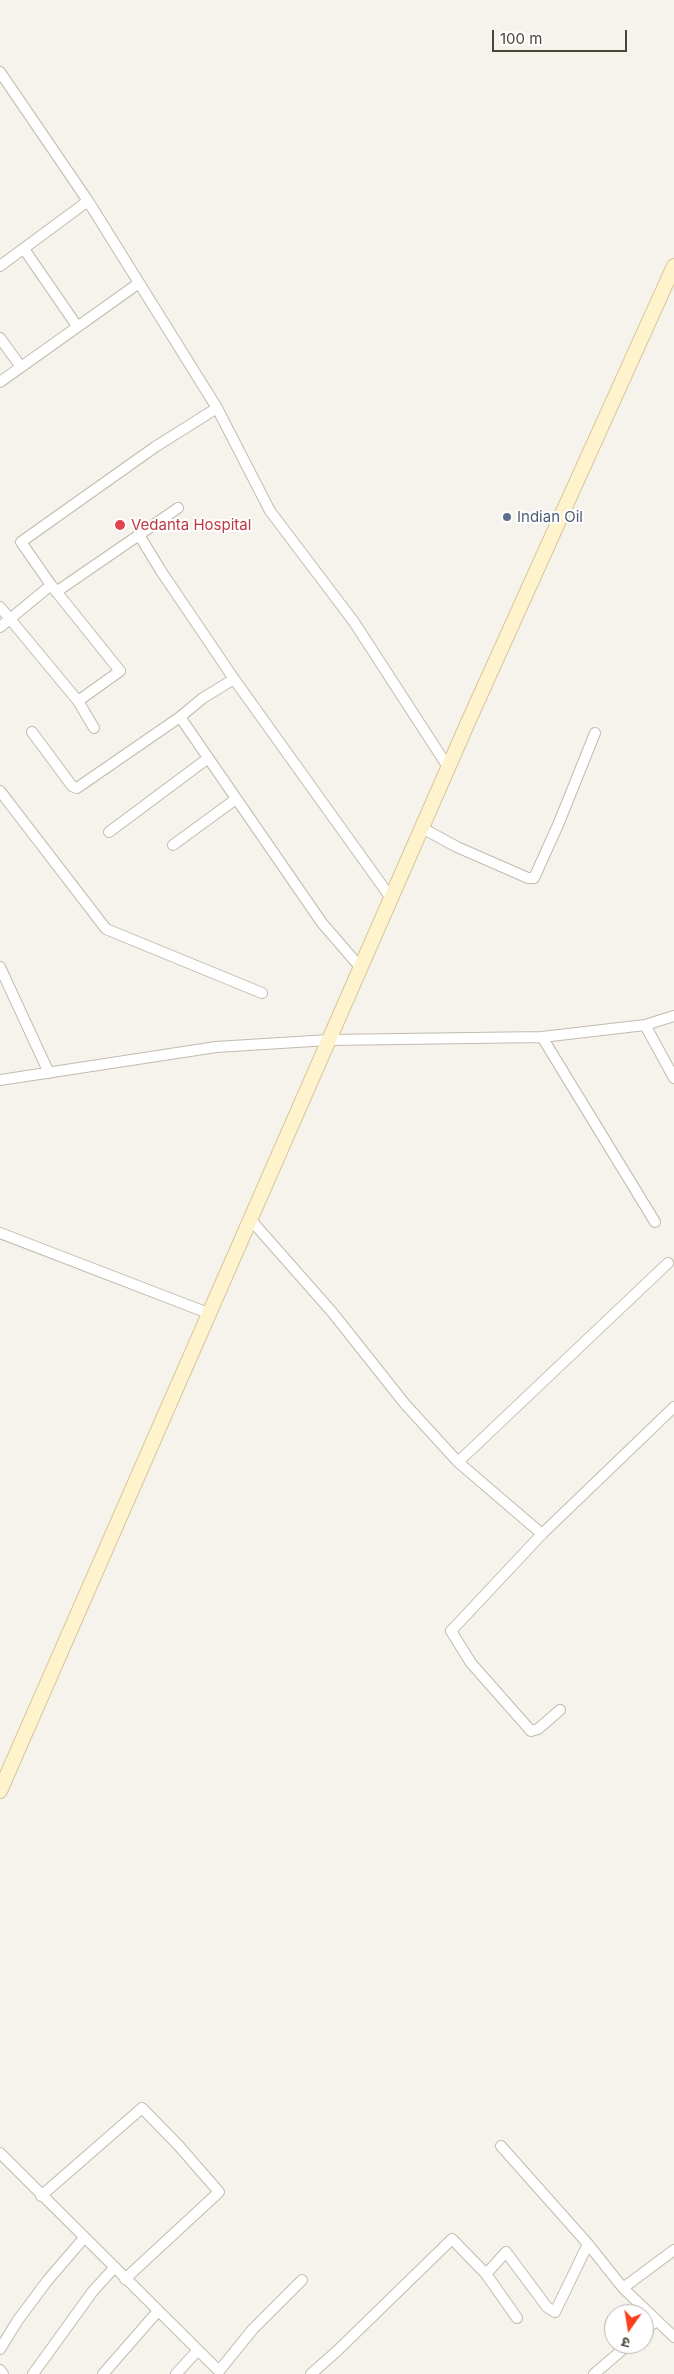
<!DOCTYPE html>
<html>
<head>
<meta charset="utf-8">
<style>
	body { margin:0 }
	#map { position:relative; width:674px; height:2374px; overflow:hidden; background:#f6f3ec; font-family:Inter,"Noto Sans Devanagari",sans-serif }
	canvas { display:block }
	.north { position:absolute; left:604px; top:2304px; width:50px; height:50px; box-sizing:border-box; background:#fff; border:1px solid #b7b4b0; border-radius:50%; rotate:193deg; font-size:14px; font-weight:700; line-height:20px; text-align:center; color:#4b4439 }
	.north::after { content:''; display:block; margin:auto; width:18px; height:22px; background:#fc3f1d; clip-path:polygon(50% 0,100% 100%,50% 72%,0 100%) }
	.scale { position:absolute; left:492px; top:30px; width:135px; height:22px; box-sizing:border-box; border:2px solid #4b4439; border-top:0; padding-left:6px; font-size:15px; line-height:18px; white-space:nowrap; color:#4b4439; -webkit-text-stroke:4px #fff; paint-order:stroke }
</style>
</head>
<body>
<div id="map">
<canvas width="674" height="2374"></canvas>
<div class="north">उ</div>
<div class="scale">100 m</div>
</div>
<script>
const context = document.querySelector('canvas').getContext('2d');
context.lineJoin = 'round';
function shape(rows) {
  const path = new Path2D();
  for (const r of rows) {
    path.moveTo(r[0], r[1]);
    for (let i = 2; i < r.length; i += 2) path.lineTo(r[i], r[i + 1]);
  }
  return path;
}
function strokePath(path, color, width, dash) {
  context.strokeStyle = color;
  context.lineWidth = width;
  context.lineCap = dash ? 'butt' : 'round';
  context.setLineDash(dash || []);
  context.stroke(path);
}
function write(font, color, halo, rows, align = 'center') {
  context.font = font + ' Inter,sans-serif';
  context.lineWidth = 4;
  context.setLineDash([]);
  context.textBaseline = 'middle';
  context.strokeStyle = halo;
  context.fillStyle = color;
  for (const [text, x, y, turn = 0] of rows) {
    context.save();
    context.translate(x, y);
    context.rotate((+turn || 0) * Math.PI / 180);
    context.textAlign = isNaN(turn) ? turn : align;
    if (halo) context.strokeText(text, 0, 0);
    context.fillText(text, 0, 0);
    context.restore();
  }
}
const street = shape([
	[0,72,88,201,217,408,270,511,354,622,448,767],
	[24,249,77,326],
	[0,266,88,201],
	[0,338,21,367],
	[0,382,139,283],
	[178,508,139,535,161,571,234,679,391,898],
	[51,585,21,542,155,447,217,408],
	[56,592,139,535],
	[0,607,10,619,78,701,120,671,51,585,10,619,0,627],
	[78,701,94,728],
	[180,717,322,923,360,967],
	[32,732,72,786,77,788,180,717,203,698,234,679],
	[0,791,106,929,262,993],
	[422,828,457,847,528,878,534,878,558,825,595,733],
	[109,832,207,759],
	[173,845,236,799],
	[0,967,49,1073],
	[645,1025,674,1078],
	[542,1037,655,1222],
	[0,1080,216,1047,329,1040,542,1037,645,1025,674,1016],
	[250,1219,332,1312,405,1404,458,1462,542,1534],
	[0,1233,208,1313],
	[458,1462,668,1263],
	[560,1710,538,1729,531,1731,471,1663,451,1631,542,1534,674,1407],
	[501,2146,588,2244,623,2288,674,2250],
	[0,2153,219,2371,253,2329,302,2280],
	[41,2196,142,2108,179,2146,219,2192,125,2279],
	[486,2274,517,2318],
	[623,2288,674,2337],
	[644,2331,656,2321],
	[0,2349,18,2320,47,2281,84,2238],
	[0,2370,3,2374],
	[33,2374,93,2291,114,2268],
	[103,2374,158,2311],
	[176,2374,198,2350],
	[311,2374,337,2351,452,2239,486,2274,506,2252,547,2307,555,2312,588,2244],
	[594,2374,629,2344]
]);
const secondary = shape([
	[0,1791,469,720,674,266]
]);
strokePath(street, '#c2bbae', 12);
strokePath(secondary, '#d6c79b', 16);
strokePath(street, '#fff', 10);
strokePath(secondary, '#fff3cd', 14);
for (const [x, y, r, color] of [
	[507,517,5,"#5c6f8a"],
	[120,525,6,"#e0444e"]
]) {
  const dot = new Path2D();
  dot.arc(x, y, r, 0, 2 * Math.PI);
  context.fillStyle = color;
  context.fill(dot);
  strokePath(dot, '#fff', 2);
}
write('15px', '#4e5e75', '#fff', [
	["Indian Oil",517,517]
], 'left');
write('15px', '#be3a42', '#fff', [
	["Vedanta Hospital",131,525]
], 'left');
</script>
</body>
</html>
